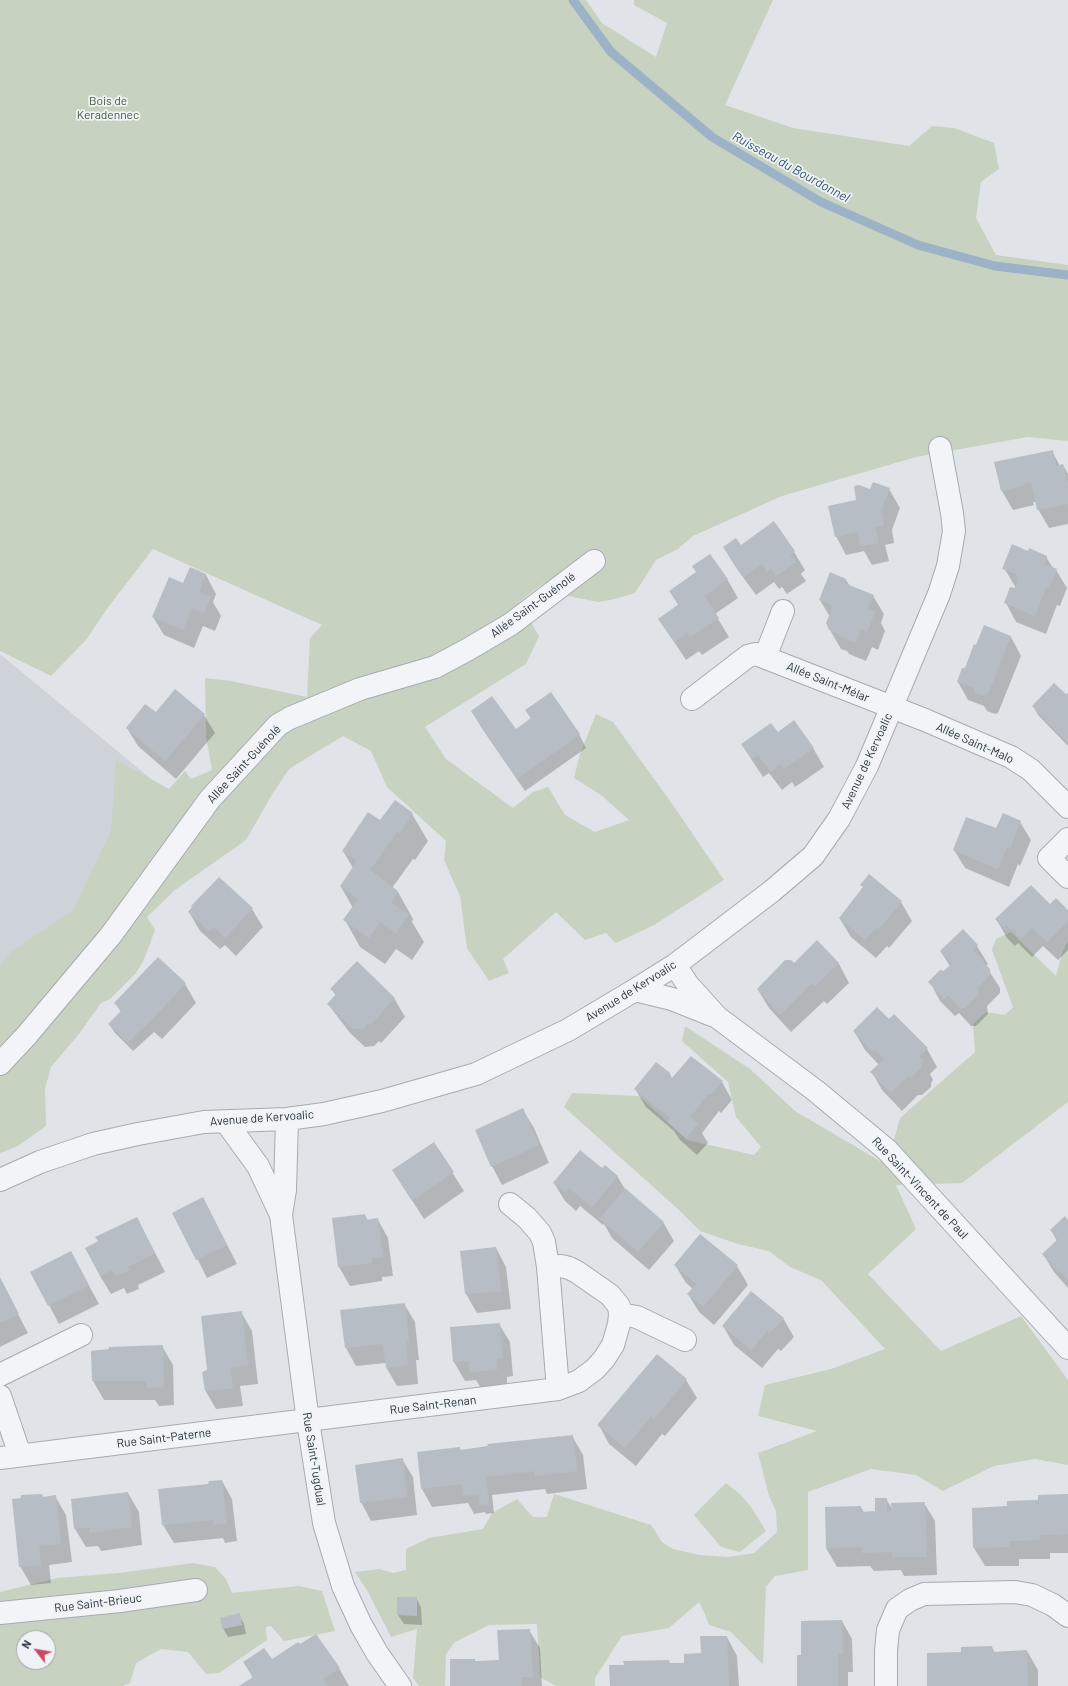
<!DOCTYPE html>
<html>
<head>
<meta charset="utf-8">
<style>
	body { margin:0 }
	#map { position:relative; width:1068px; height:1686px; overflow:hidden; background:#e0e4e8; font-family:Barlow,sans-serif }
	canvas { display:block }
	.north { position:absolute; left:16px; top:1630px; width:40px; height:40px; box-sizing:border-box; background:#eff3f6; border:1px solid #a0a6ad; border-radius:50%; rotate:301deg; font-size:11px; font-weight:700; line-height:16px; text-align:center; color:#29323f }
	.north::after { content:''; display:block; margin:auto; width:14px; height:18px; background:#c94a64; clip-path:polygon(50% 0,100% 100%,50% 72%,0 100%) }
</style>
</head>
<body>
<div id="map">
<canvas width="1068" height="1686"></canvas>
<div class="north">N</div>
</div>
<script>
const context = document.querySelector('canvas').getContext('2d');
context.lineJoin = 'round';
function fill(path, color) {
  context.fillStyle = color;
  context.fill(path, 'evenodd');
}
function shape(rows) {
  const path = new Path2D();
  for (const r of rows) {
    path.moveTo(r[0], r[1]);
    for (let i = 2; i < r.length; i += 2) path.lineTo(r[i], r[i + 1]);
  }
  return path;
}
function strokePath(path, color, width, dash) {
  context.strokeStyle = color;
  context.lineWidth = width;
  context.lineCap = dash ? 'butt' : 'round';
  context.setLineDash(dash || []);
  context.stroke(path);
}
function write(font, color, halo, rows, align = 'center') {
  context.font = font + ' Barlow,sans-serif';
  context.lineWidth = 3.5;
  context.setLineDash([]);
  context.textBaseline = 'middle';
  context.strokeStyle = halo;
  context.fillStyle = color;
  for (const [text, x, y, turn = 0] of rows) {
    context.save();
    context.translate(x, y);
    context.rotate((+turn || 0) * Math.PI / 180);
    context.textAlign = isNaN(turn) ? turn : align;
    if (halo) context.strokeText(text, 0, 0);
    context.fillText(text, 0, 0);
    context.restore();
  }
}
fill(shape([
	[0,654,173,797,0,1058]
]), '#ced3da');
fill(shape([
	[0,0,586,0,602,23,656,57,667,23,634,5,634,0,773,0,725,105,793,128,909,146,932,126,954,128,994,143,999,169,981,182,976,218,996,255,1068,265,1068,441,1028,437,916,457,782,496,693,536,678,549,656,560,635,593,614,599,599,602,562,595,544,583,519,602,539,636,526,664,425,727,446,759,513,808,533,792,548,787,565,815,595,832,629,820,601,795,574,778,580,754,596,714,613,722,675,808,724,880,654,925,616,943,606,933,585,940,556,912,503,959,509,973,489,981,467,948,460,896,444,860,446,841,387,787,371,751,343,736,289,769,273,793,246,840,175,890,147,917,155,930,143,962,135,974,110,999,101,1003,79,1034,51,1067,45,1089,46,1126,18,1146,0,1153,0,964,12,951,73,910,111,831,116,760,169,789,185,771,191,779,212,770,206,737,205,678,231,681,307,697,310,638,322,625,153,549,109,606,86,640,51,676,0,651],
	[1011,932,1056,976,1062,953,1068,941,1068,1102,962,1183,896,1185,916,1229,868,1274,941,1351,1021,1316,1068,1380,1068,1465,1035,1459,994,1466,943,1491,916,1475,871,1469,808,1492,808,1570,775,1576,766,1587,763,1665,731,1632,709,1625,704,1612,699,1602,669,1628,622,1636,595,1678,595,1686,556,1686,540,1677,537,1624,489,1625,455,1642,446,1654,445,1686,419,1686,413,1678,417,1629,391,1637,367,1590,355,1572,379,1569,393,1573,406,1570,406,1549,429,1538,483,1529,492,1513,517,1499,533,1517,547,1517,554,1494,651,1525,662,1542,673,1549,700,1555,728,1557,754,1553,777,1532,776,1511,769,1496,758,1453,817,1431,758,1416,765,1385,831,1369,885,1349,821,1280,790,1267,769,1251,738,1244,700,1231,679,1210,564,1107,572,1093,639,1096,687,1140,754,1155,761,1147,736,1117,728,1082,682,1041,685,1026,750,1069,795,1111,880,1161,893,1143,900,1118,975,1052,973,1024,986,1012,1005,1015,1013,1007,992,950,996,939],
	[726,1483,741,1495,751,1507,766,1531,740,1552,721,1547,694,1515],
	[193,1563,215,1567,226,1579,232,1593,299,1586,322,1591,335,1631,284,1641,271,1626,266,1627,267,1640,219,1673,206,1674,188,1652,161,1649,136,1663,130,1683,123,1686,0,1686,0,1592,57,1578,119,1573],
	[24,1638,48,1638,48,1662,24,1662]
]), '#c7d2c1');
fill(shape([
	[1052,451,1060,466,1063,465,1068,474,1068,524,1049,528,1038,509,1036,502,1033,502,1034,505,1013,510,1002,491,995,462],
	[889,489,900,508,892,530,894,543,885,545,889,561,872,565,864,551,846,555,836,536,857,501,871,490],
	[773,523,794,552,805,570,801,574,806,581,787,594,782,587,779,589,774,582,756,595,735,566,724,548,741,546],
	[1046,557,1053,568,1056,570,1067,588,1060,606,1057,605,1046,634,1016,622,1006,603,1016,588,1004,568],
	[191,568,206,575,216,594,213,602,221,616,215,631,203,626,194,648,164,635,153,617,184,584],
	[831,573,846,580,850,586,873,596,884,614,881,623,885,631,878,650,872,647,866,661,849,654,847,651,841,649,830,630,830,617,820,600],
	[727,579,738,598,715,614,729,637,702,655,699,651,686,660,659,619,679,606,670,592],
	[985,626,1011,637,1021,656,998,713,995,714,987,711,984,706,968,700,958,682,977,646],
	[1068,694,1068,746,1038,715,1033,706,1066,696],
	[526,710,579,734,586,748,525,791,483,730,472,712,516,730,531,719],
	[156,714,204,715,215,733,176,779,138,746,127,728],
	[778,734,813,748,824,767,795,787,792,782,782,790,769,773,763,777,742,745],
	[412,814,428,841,415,860,413,859,392,888,398,892,413,919,412,922,424,942,412,960,396,949,385,964,360,947,345,920,353,908,341,887,353,868,343,851,381,822],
	[1020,822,1031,840,1020,866,1018,864,1009,887,965,868,954,850,997,830],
	[869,876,901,902,912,921,889,948,887,946,876,958,851,937,840,919,864,888,862,885],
	[1050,905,1068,912,1068,950,1058,960,1043,946,1032,957,1018,943,1015,946,1007,938,996,919],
	[252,909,263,927,236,956,225,945,220,949,200,931,189,912],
	[963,931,977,946,988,964,986,966,1000,988,1000,993,987,1006,988,1014,976,1026,971,1026,959,1013,955,1016,940,1001,930,982,950,966,941,952],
	[817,942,839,964,849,983,827,1004,824,1001,791,1032,769,1008,758,990,794,964],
	[158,958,185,984,196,1003,162,1039,154,1032,133,1051,115,1033,109,1024,121,1012,115,1003],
	[332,989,394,998,405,1017,381,1043,379,1041,374,1046,365,1047,350,1033,328,1004,336,996],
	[854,1031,927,1049,937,1067,930,1074,933,1080,931,1083,931,1087,922,1095,918,1095,902,1111,882,1090,872,1072,879,1065,865,1050],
	[656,1063,670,1074,672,1079,722,1082,732,1100,721,1113,719,1111,702,1133,708,1143,697,1155,680,1140,674,1131,646,1107,635,1089],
	[523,1110,534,1128,549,1163,502,1185,492,1166],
	[434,1144,464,1191,424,1219,393,1171],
	[603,1170,617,1176,625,1189,663,1222,674,1241,649,1270,612,1238,604,1224,603,1225,580,1206,576,1211,565,1201,554,1183],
	[203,1198,237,1264,207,1278,174,1213],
	[365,1215,368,1221,378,1220,388,1238,393,1276,382,1277,382,1281,350,1286,339,1267,333,1219],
	[137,1218,165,1272,138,1285,139,1289,127,1294,124,1288,111,1294,100,1276],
	[1068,1220,1068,1288,1054,1272,1043,1254,1057,1241,1051,1230],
	[496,1248,506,1267,511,1309,477,1313,466,1294,461,1252],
	[675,1265,737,1266,748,1285,714,1325,699,1312,688,1294,693,1289,686,1283],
	[81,1271,99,1304,59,1324,32,1273],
	[0,1280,28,1333,0,1347],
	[404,1304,415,1322,419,1360,416,1360,418,1384,397,1386,386,1367,386,1363,356,1366,346,1348],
	[241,1312,252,1331,258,1384,240,1386,243,1406,216,1409,205,1390,208,1371],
	[783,1318,794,1337,781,1351,778,1349,762,1368,734,1345,723,1326],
	[499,1324,510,1342,513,1376,507,1377,507,1388,482,1390,476,1380,465,1381,454,1362,451,1328],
	[162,1346,173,1365,174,1405,159,1406,155,1400,104,1400,93,1381,92,1351],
	[686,1380,697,1398,665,1436,662,1434,636,1466,609,1444,599,1425],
	[572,1436,583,1455,587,1489,547,1494,545,1489,492,1495,494,1513,486,1514,485,1512,474,1514,468,1503,432,1507,422,1489,460,1448,461,1451],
	[402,1459,413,1477,417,1515,371,1521,361,1502],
	[222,1481,232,1499,237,1541,225,1543,223,1538,174,1543,163,1525,209,1485],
	[128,1493,139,1512,142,1545,101,1551,98,1546,86,1547,75,1529],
	[1068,1495,1068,1553,1050,1553,1050,1559,1019,1559,1019,1566,985,1566,974,1548,1008,1507],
	[55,1496,66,1515,72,1562,49,1565,51,1583,31,1585,20,1566,43,1498],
	[886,1499,893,1510,924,1503,935,1521,937,1575,904,1576,901,1570,874,1571,870,1566,837,1567,826,1548,826,1508,861,1507,864,1513,877,1512],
	[416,1598,421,1607,422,1625,404,1624,398,1615],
	[239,1615,244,1624,246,1634,228,1637,223,1628],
	[842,1621,852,1639,853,1672,848,1672,848,1686,798,1686,802,1656],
	[529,1630,540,1648,542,1686,451,1686,476,1662,500,1661],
	[727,1637,737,1656,739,1686,611,1686,669,1661,671,1664,685,1664],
	[992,1647,995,1653,1027,1651,1038,1670,1038,1686,928,1686,962,1653],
	[272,1661,339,1668,349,1686,240,1686,253,1678,244,1662]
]), '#0003');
strokePath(shape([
	[573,0,611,52,712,137,821,202,918,245,995,266,1068,275]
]), '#9cb3c7', 9);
fill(shape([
	[1053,450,1056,466,1063,464,1068,484,1068,504,1037,510,1031,482,1023,484,1024,486,1001,491,994,462],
	[873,482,890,488,881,510,884,525,875,527,879,543,860,546,857,532,835,537,828,506,856,500,854,486,859,485,870,489],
	[774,521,795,551,790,555,796,562,776,576,771,569,767,572,762,564,744,577,723,547,736,538,741,545],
	[1012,544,1028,551,1029,548,1047,556,1044,564,1057,569,1049,588,1046,587,1035,616,1004,603,1010,587,1015,588,1018,580,1016,574,1002,569],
	[710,554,728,579,704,596,719,618,690,637,687,633,674,642,658,619,679,604,669,591,696,572,692,566],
	[190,567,206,574,199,592,211,597,204,613,192,608,183,630,152,617,169,577,183,583],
	[830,572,846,579,844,583,874,595,868,609,875,612,867,632,861,629,855,643,837,635,838,634,829,630,826,623,833,606,819,600],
	[984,625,1011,636,988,694,984,696,975,693,974,688,957,682,962,668,965,668,974,644,976,645],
	[1054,683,1066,694,1068,693,1068,743,1032,706],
	[175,689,205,714,165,761,126,728,145,704,156,712],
	[551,692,580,734,517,779,471,711,492,696,516,729,531,718,525,710],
	[794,720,814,748,784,769,780,764,771,772,758,755,752,759,741,744,771,723,778,732],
	[395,800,413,813,399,834,397,832,370,870,398,891,391,903,409,914,396,933,380,922,369,938,343,920,358,899,340,886,357,861,342,851,368,812,380,820],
	[1003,813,1021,821,1010,848,1007,847,998,869,953,850,966,817,996,828],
	[869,874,902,901,878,930,876,928,865,940,839,918,863,887,860,885],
	[219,877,253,908,225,938,214,927,209,931,188,912,192,907,191,906],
	[1031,885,1050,904,1056,898,1068,910,1068,921,1047,942,1032,928,1021,939,1007,925,1004,928,995,919],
	[963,929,978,945,973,950,990,969,990,975,977,988,978,990,978,995,965,1008,960,1008,948,995,944,999,928,982,940,970,944,971,952,963,940,951],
	[817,940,839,963,815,986,812,983,780,1015,757,989,785,960,791,960,794,963],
	[158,957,186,983,143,1029,142,1028,128,1043,108,1024,122,1010,114,1003],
	[357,961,395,998,370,1025,368,1023,364,1028,353,1029,327,1004,336,994,330,989],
	[877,1007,889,1019,894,1014,928,1048,919,1056,923,1061,921,1064,921,1068,911,1077,907,1077,891,1093,870,1072,884,1059,876,1051,874,1053,853,1031],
	[691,1056,723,1081,710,1095,708,1094,690,1117,698,1124,686,1138,668,1122,670,1118,634,1089,656,1062,670,1073,669,1075,672,1078],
	[523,1108,539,1145,491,1167,475,1130],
	[434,1142,454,1172,412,1201,392,1170],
	[580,1150,602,1168,605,1165,618,1176,592,1207,569,1188,566,1193,553,1183],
	[625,1188,664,1222,638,1252,600,1219],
	[203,1197,227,1245,196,1260,172,1213],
	[365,1214,366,1220,378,1218,383,1257,372,1258,372,1263,338,1267,332,1218],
	[1065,1216,1068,1220,1068,1280,1060,1271,1059,1273,1042,1254,1058,1239,1050,1230],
	[137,1217,155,1253,128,1267,130,1270,115,1276,112,1270,100,1276,85,1248,98,1241,95,1237],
	[700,1234,738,1265,703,1307,687,1294,696,1284,674,1265],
	[496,1247,501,1291,465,1294,460,1251],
	[71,1251,89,1285,48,1306,30,1272],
	[0,1277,19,1314,0,1323],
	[751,1291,784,1318,770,1333,767,1331,751,1350,722,1326],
	[405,1303,409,1341,406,1342,408,1365,386,1368,383,1344,345,1348,340,1310],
	[242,1311,248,1365,230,1367,233,1388,205,1391,202,1372,207,1370,201,1316],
	[500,1323,503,1357,496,1359,497,1370,470,1372,469,1361,453,1362,450,1327],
	[163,1345,164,1387,147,1388,147,1381,92,1381,91,1351,109,1349,109,1347],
	[657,1354,687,1379,654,1419,651,1416,625,1448,597,1425],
	[573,1435,577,1471,535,1476,535,1471,486,1477,489,1505,480,1506,479,1494,463,1496,462,1484,421,1489,417,1452,460,1447,460,1450,488,1446,487,1444],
	[403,1458,407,1497,360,1503,355,1465],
	[222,1480,227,1523,214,1525,213,1520,162,1525,158,1489,208,1484,209,1481],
	[128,1492,132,1527,90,1533,89,1527,74,1529,71,1499],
	[42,1494,43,1497,56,1495,61,1544,39,1546,41,1565,19,1567,12,1499,21,1498,21,1495],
	[1068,1494,1068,1534,1040,1535,1040,1540,1009,1541,1009,1547,973,1548,972,1508,1007,1506,1007,1501,1038,1500,1038,1495],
	[875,1498,887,1498,887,1511,892,1510,891,1503,925,1502,927,1557,892,1557,892,1552,862,1553,862,1547,826,1548,825,1507,861,1506,861,1512,875,1511],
	[397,1597,417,1597,417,1616,397,1615],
	[240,1613,242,1625,222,1629,220,1618],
	[842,1620,843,1654,838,1654,838,1686,797,1686,797,1655,801,1655,801,1621],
	[530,1629,533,1677,522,1677,522,1686,450,1686,450,1659,475,1659,475,1661,499,1660,497,1630],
	[316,1634,340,1668,323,1679,328,1686,239,1686,253,1677,243,1662,264,1648,272,1659,298,1642,300,1644],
	[700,1636,727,1636,729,1686,610,1686,609,1665,624,1665,623,1661,669,1660,669,1663,684,1663,684,1654,701,1653],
	[992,1646,993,1652,1027,1650,1028,1686,927,1686,927,1653,961,1652,961,1647]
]), '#b7bdc5');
const street = shape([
	[765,657,783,611],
	[692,699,748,656,756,654,925,720,1011,757,1031,770,1068,807],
	[1068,839,1049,858,1068,877],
	[675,965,688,985,717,1017,816,1091,887,1150,1068,1348],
	[635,990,672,999,712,1015],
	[0,1064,27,1035,111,935,210,799,278,725,290,718,360,689,435,667,467,650,511,624,594,561],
	[287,1119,285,1190,281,1215,308,1421,324,1523,343,1586,361,1625,377,1653,400,1686],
	[226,1122,258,1166,281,1215],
	[0,1180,40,1162,93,1144,138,1134,204,1122,287,1119,324,1114,382,1101,476,1074,568,1030,635,990,675,965,772,891,813,856,839,819,867,766,939,594,948,566,954,531,952,513,940,448],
	[548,1267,558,1389],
	[620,1314,637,1317,685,1340],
	[0,1375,81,1335],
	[0,1396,20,1455],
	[0,1458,558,1389,579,1381,595,1369,604,1359,613,1345,619,1324,620,1314,619,1306,610,1295,577,1272,569,1268,561,1266,548,1267,544,1242,540,1233,527,1218,510,1204],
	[0,1613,120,1601,196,1590],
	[886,1686,886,1651,888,1630,897,1609,910,1600,924,1594,1015,1592,1032,1595,1053,1605,1068,1616]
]);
strokePath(street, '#a5abb2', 24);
strokePath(street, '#f3f4f7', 22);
write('12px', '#405a37', '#eff3f6', [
	["Bois de",108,101],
	["Keradennec",108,115]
]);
write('12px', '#29323f', '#eff3f6', [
	["Allée Saint-Guénolé",533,605,-36],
	["Allée Saint-Mélar",828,682,22],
	["Allée Saint-Malo",975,743,24],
	["Avenue de Kervoalic",867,761,-65],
	["Allée Saint-Guénolé",244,764,-47],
	["Avenue de Kervoalic",631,991,-32],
	["Avenue de Kervoalic",262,1118,-4],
	["Rue Saint-Vincent de Paul",920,1188,47],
	["Rue Saint-Renan",433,1405,-7],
	["Rue Saint-Paterne",164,1438,-7],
	["Rue Saint-Tugdual",314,1459,81],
	["Rue Saint-Brieuc",98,1603,-7]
]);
write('italic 13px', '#355371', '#eff3f6', [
	["Ruisseau du Bourdonnel",791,167,29]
]);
</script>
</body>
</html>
